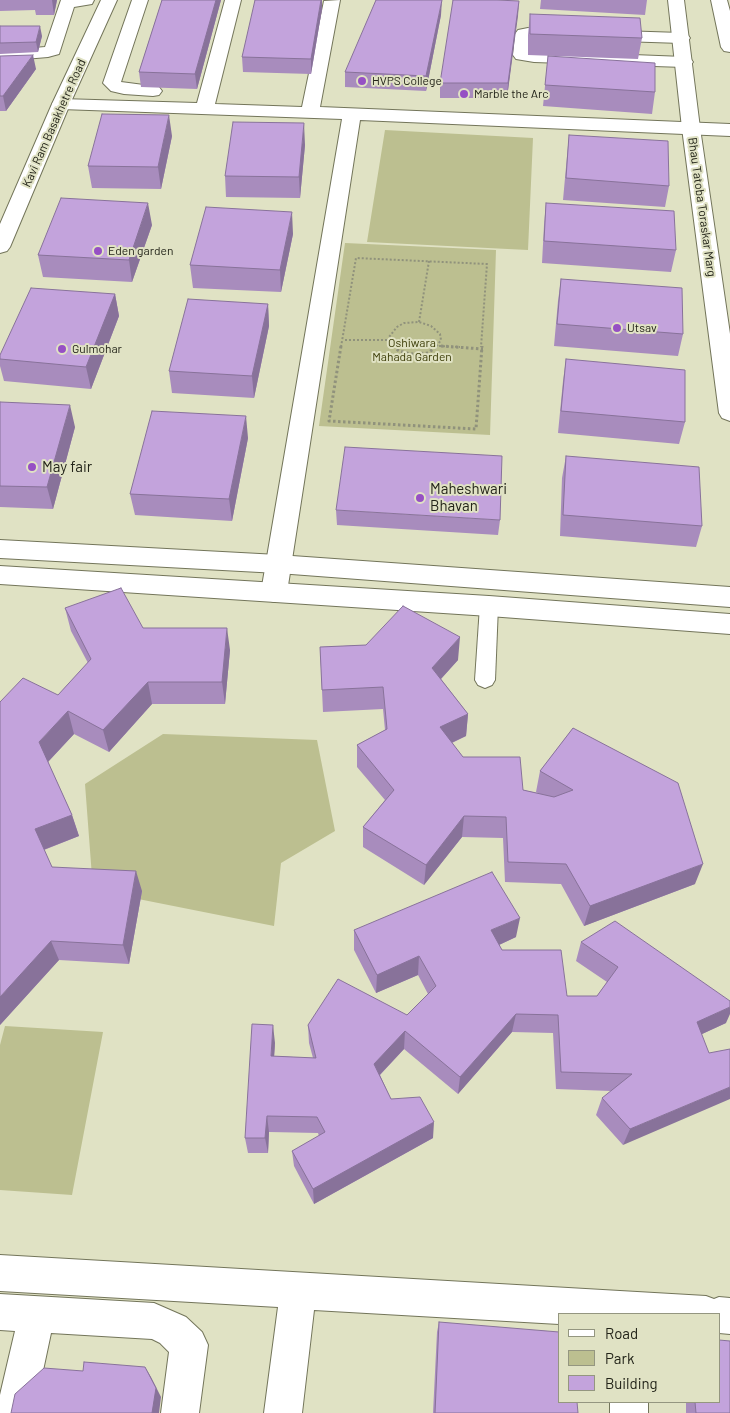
<!DOCTYPE html>
<html>
<head>
<meta charset="utf-8">
<style>
	body { margin:0 }
	#map { position:relative; width:730px; height:1413px; overflow:hidden; background:#e0e2c4; font-family:Barlow,sans-serif }
	canvas { display:block }
	.legend { position:absolute; left:558px; top:1313px; width:162px; height:90px; box-sizing:border-box; background:#e0e2c4; border:1px solid #949680; margin:0; padding:6px 9px; list-style:none; font-size:15px; color:#232419 }
	.legend li { display:flex; align-items:center; gap:10px; height:25px }
	.legend b { width:25px; border:1px solid #949680 }
</style>
</head>
<body>
<div id="map">
<canvas width="730" height="1413"></canvas>
<ul class="legend">
<li><b style="height:6px;background:#fff"></b>Road</li>
<li><b style="height:14px;background:#bcbf90"></b>Park</li>
<li><b style="height:14px;background:#c3a3dc"></b>Building</li>
</ul>
</div>
<script>
const context = document.querySelector('canvas').getContext('2d');
context.lineJoin = 'round';
function fill(path, color) {
  context.fillStyle = color;
  context.fill(path, 'evenodd');
}
function shape(rows) {
  const path = new Path2D();
  for (const r of rows) {
    path.moveTo(r[0], r[1]);
    for (let i = 2; i < r.length; i += 2) path.lineTo(r[i], r[i + 1]);
  }
  return path;
}
function strokePath(path, color, width, dash) {
  context.strokeStyle = color;
  context.lineWidth = width;
  context.lineCap = dash ? 'butt' : 'round';
  context.setLineDash(dash || []);
  context.stroke(path);
}
function write(font, color, halo, rows, align = 'center') {
  context.font = font + ' Barlow,sans-serif';
  context.lineWidth = 4;
  context.setLineDash([]);
  context.textBaseline = 'middle';
  context.strokeStyle = halo;
  context.fillStyle = color;
  for (const [text, x, y, turn = 0] of rows) {
    context.save();
    context.translate(x, y);
    context.rotate((+turn || 0) * Math.PI / 180);
    context.textAlign = isNaN(turn) ? turn : align;
    if (halo) context.strokeText(text, 0, 0);
    context.fillText(text, 0, 0);
    context.restore();
  }
}
fill(shape([
	[385,130,533,138,528,250,367,242],
	[345,243,496,250,490,435,319,426],
	[163,734,317,740,335,831,281,863,274,926,93,890,85,784],
	[5,1026,103,1032,72,1195,0,1190,0,1045]
]), '#bcbf90');
const lane = shape([
	[489,599,496,601,498,606,495,680,492,685,485,688,478,685,475,680,480,606,482,601,489,599]
]);
const street = shape([
	[61,0,94,0,92,4,74,7,59,54,48,57,0,61,0,51,45,47,61,0],
	[132,0,148,0,121,82,159,87,162,91,159,95,153,96,124,94,111,91,103,83,132,0],
	[225,0,241,0,215,104,302,107,324,1,340,0,320,107,730,124,730,136,360,120,287,592,283,599,274,602,265,599,261,592,342,119,61,109,55,108,52,104,55,100,61,99,197,103,225,0],
	[528,28,681,33,687,34,690,38,687,42,681,43,532,38,531,51,684,57,690,58,693,62,690,66,684,67,534,62,516,59,513,55,515,34,518,30,528,28],
	[0,1255,706,1296,714,1299,719,1297,730,1298,730,1334,719,1333,719,1314,559,1314,559,1324,314,1310,302,1413,264,1413,278,1307,0,1291,0,1255],
	[0,1294,154,1303,186,1317,202,1332,208,1345,199,1413,161,1413,169,1352,160,1343,152,1339,51,1333,34,1413,0,1413,0,1395,15,1331,0,1330,0,1294],
	[610,1402,648,1402,648,1413,610,1413,610,1402]
]);
const secondary = shape([
	[101,0,117,0,70,104,10,247,7,251,0,253,0,224,52,104,101,0],
	[0,540,278,555,730,587,730,607,278,573,0,558,0,540],
	[0,566,489,596,730,614,730,634,489,616,0,584,0,566]
]);
const primary = shape([
	[668,0,684,0,700,128,730,334,730,421,722,418,719,413,682,128,668,0],
	[711,0,727,0,730,11,730,52,724,51,721,47,711,0]
]);
strokePath(lane, '#73755a', 2);
strokePath(street, '#73755a', 2);
strokePath(secondary, '#73755a', 2);
strokePath(primary, '#73755a', 2);
strokePath(shape([
	[419,322,429,261],
	[345,340,389,340],
	[439,346,460,347],
	[341,347,356,258,487,264,481,347],
	[395,347,389,337,397,327,404,323,419,322,431,326,440,334,441,340,436,347]
]), '#90927c', 2, [2, 2]);
strokePath(shape([
	[341,346,329,421,476,429,482,346],
	[393,346,399,351,411,354,428,353,437,346],
	[441,346,483,349]
]), '#90927c', 3, [2.5, 2.5]);
fill(lane, '#fff');
fill(street, '#fff');
fill(secondary, '#fff');
fill(primary, '#fff');
fill(shape([
	[0,0,57,0,54,15,36,15,35,10,0,11],
	[162,0,221,0,197,89,141,87,139,72],
	[541,0,647,0,645,15,540,9],
	[519,1,507,98,440,98,440,83],
	[322,9,311,74,243,72,242,57],
	[530,14,642,38,638,59,528,55,528,35],
	[441,15,426,91,345,87,345,72],
	[0,26,42,36,38,52,0,54],
	[0,56,36,69,6,111,0,111],
	[548,56,655,92,652,114,543,106],
	[569,135,669,186,665,207,563,200,567,156],
	[172,136,161,189,92,188,88,166],
	[305,145,300,198,226,197,225,176],
	[546,203,676,250,671,272,542,263,544,225],
	[152,225,132,282,43,277,38,255],
	[293,234,281,292,193,288,190,265],
	[561,279,683,334,678,356,554,346,558,301],
	[115,294,119,316,91,389,4,381,0,366,0,355],
	[268,304,269,326,254,398,172,393,169,371],
	[566,359,685,422,679,444,558,433,563,381],
	[0,402,75,427,53,509,0,507],
	[248,438,232,521,135,515,130,494],
	[566,456,702,526,696,547,560,536,562,478],
	[336,510,500,520,498,535,337,525],
	[65,608,230,650,225,704,152,704,109,752,74,734,48,762,72,815,79,836,44,850,52,867,142,891,129,964,59,960,0,1025,58,695,88,663,71,631],
	[366,645,458,660,441,679,468,714,466,736,452,743,463,757,523,790,538,793,536,792,540,771,573,728,695,884,584,926,561,884,505,882,503,838,462,837,424,885,363,847,363,827,385,800,357,767,357,745,385,730,383,709,323,712,320,647],
	[354,930,516,937,499,945,502,950,567,996,597,996,607,982,576,961,581,942,726,1023,702,1034,623,1145,596,1115,602,1098,611,1091,556,1089,553,1033,512,1032,458,1094,404,1049,380,1075,391,1099,433,1138,314,1204,294,1166,292,1151,319,1136,318,1133,269,1132,268,1153,248,1153,245,1138,275,1043,274,1056,313,1058,309,1043,308,1025,407,1015,428,994,418,975,376,993,354,950],
	[439,1322,578,1413,433,1413,437,1332],
	[686,1402,719,1402,730,1413,686,1413]
]), '#a88cbd');
fill(shape([
	[52,0,57,0,54,15],
	[216,0,221,0,197,89,195,74],
	[321,0,322,0,322,9,311,74,311,59],
	[442,0,441,15,426,91,426,76],
	[519,1,518,16,507,98,508,83],
	[40,26,42,36,38,52,36,42],
	[33,55,36,69,6,111,3,96],
	[169,115,172,136,161,189,158,167],
	[304,123,305,145,300,198,299,177],
	[148,203,152,225,132,282,129,260],
	[292,212,293,234,281,292,280,270],
	[115,294,119,316,91,389,86,367],
	[268,304,269,326,254,398,252,376],
	[70,405,75,427,53,509,47,487],
	[246,416,248,438,232,521,229,499],
	[227,628,230,650,225,704,222,682],
	[460,637,458,660,430,691,432,668],
	[148,682,152,704,109,752,103,730],
	[68,711,74,734,46,764,39,742],
	[468,714,466,736,438,749,440,727],
	[72,815,79,836,43,850,35,829],
	[464,816,462,837,424,885,426,865],
	[703,864,695,884,584,926,590,906],
	[136,871,142,891,129,964,123,945],
	[520,918,516,937,488,950,491,930],
	[51,941,59,960,0,1025,0,997],
	[419,956,418,975,376,993,377,975],
	[730,1007,730,1014,726,1023,689,1040,697,1022],
	[516,1014,512,1032,458,1094,460,1077],
	[273,1025,275,1043,273,1074,271,1056],
	[405,1031,404,1049,374,1081,374,1064],
	[730,1087,730,1099,623,1145,630,1129],
	[267,1116,269,1132,268,1153,265,1138],
	[434,1122,433,1138,314,1204,313,1189],
	[145,1367,151,1377,161,1397,159,1413,152,1413]
]), '#88729a');
const building = shape([
	[162,0,216,0,195,74,139,72,162,0],
	[255,0,321,0,311,59,242,57,255,0],
	[376,0,442,0,426,76,345,72,376,0],
	[453,0,497,0,519,1,508,83,440,83,453,0],
	[530,14,640,18,642,38,530,34,530,14],
	[0,26,40,26,36,42,0,43,0,26],
	[33,55,3,96,0,96,0,56,33,55],
	[548,56,655,63,655,92,545,85,548,56],
	[102,114,169,115,158,167,88,166,102,114],
	[233,122,304,123,299,177,225,176,233,122],
	[569,135,668,141,669,186,566,178,569,135],
	[61,198,148,203,129,260,38,255,61,198],
	[546,203,674,211,676,250,544,241,546,203],
	[206,207,292,212,280,270,190,265,206,207],
	[561,279,682,288,683,334,557,324,561,279],
	[31,288,115,294,86,367,0,359,0,355,31,288],
	[188,299,268,304,252,376,169,371,188,299],
	[566,359,685,370,685,422,561,411,566,359],
	[0,402,70,405,47,487,0,486,0,402],
	[152,411,246,416,229,499,130,494,152,411],
	[345,447,502,456,500,520,336,510,345,447],
	[566,456,699,467,702,526,563,515,566,456],
	[121,588,143,628,227,628,222,682,148,682,103,730,68,711,39,742,72,815,35,829,52,867,136,871,123,945,51,941,0,997,0,702,23,678,58,695,91,659,65,608,121,588],
	[403,606,460,637,432,668,468,714,440,727,463,757,520,757,523,790,554,797,573,790,540,771,573,728,678,783,703,864,590,906,566,864,508,862,506,817,464,816,426,865,363,827,394,790,357,745,387,729,383,687,322,690,320,647,366,645,403,606],
	[492,872,520,918,491,930,502,950,561,950,567,996,597,996,618,967,581,942,615,921,730,1001,730,1007,697,1022,709,1053,730,1049,730,1087,630,1129,602,1098,632,1074,561,1072,558,1015,516,1014,460,1077,405,1031,374,1064,391,1099,420,1097,434,1122,313,1189,292,1151,325,1132,317,1117,267,1116,265,1138,245,1138,252,1024,273,1025,271,1056,316,1058,308,1025,338,979,407,1015,436,986,419,956,377,975,354,930,492,872],
	[439,1322,559,1332,559,1402,577,1402,578,1413,435,1413,439,1322],
	[719,1340,730,1341,730,1413,696,1413,695,1402,719,1402,719,1340],
	[84,1362,145,1367,156,1388,152,1413,11,1413,15,1394,44,1368,83,1371,84,1362]
]);
fill(building, '#c3a3dc');
strokePath(building, '#88729a', 1);
for (const [x, y, r, color] of [
	[362,81,5,"#9650c4"],
	[464,94,5,"#9650c4"],
	[98,251,5,"#9650c4"],
	[617,328,5,"#9650c4"],
	[62,349,5,"#9650c4"],
	[32,467,5,"#9650c4"],
	[420,498,5,"#9650c4"]
]) {
  const dot = new Path2D();
  dot.arc(x, y, r, 0, 2 * Math.PI);
  context.fillStyle = color;
  context.fill(dot);
  strokePath(dot, '#e0e2c4', 2);
}
write('12px', '#232419', '#e0e2c4', [
	["HVPS College",372,81],
	["Marble the Arc",474,94],
	["Eden garden",108,251],
	["Utsav",627,328],
	["Gulmohar",72,349]
], 'left');
write('12px', '#232419', '#e0e2c4', [
	["Kavi Ram Basakhetre Road",54,123,-66],
	["Bhau Tatoba Toraskar Marg",702,207,82]
]);
write('12px', '#3b3c07', '#e0e2c4', [
	["Oshiwara",412,343],
	["Mahada Garden",412,357]
]);
write('15px', '#232419', '#e0e2c4', [
	["May fair",42,467],
	["Maheshwari",430,489],
	["Bhavan",430,506]
], 'left');
</script>
</body>
</html>
